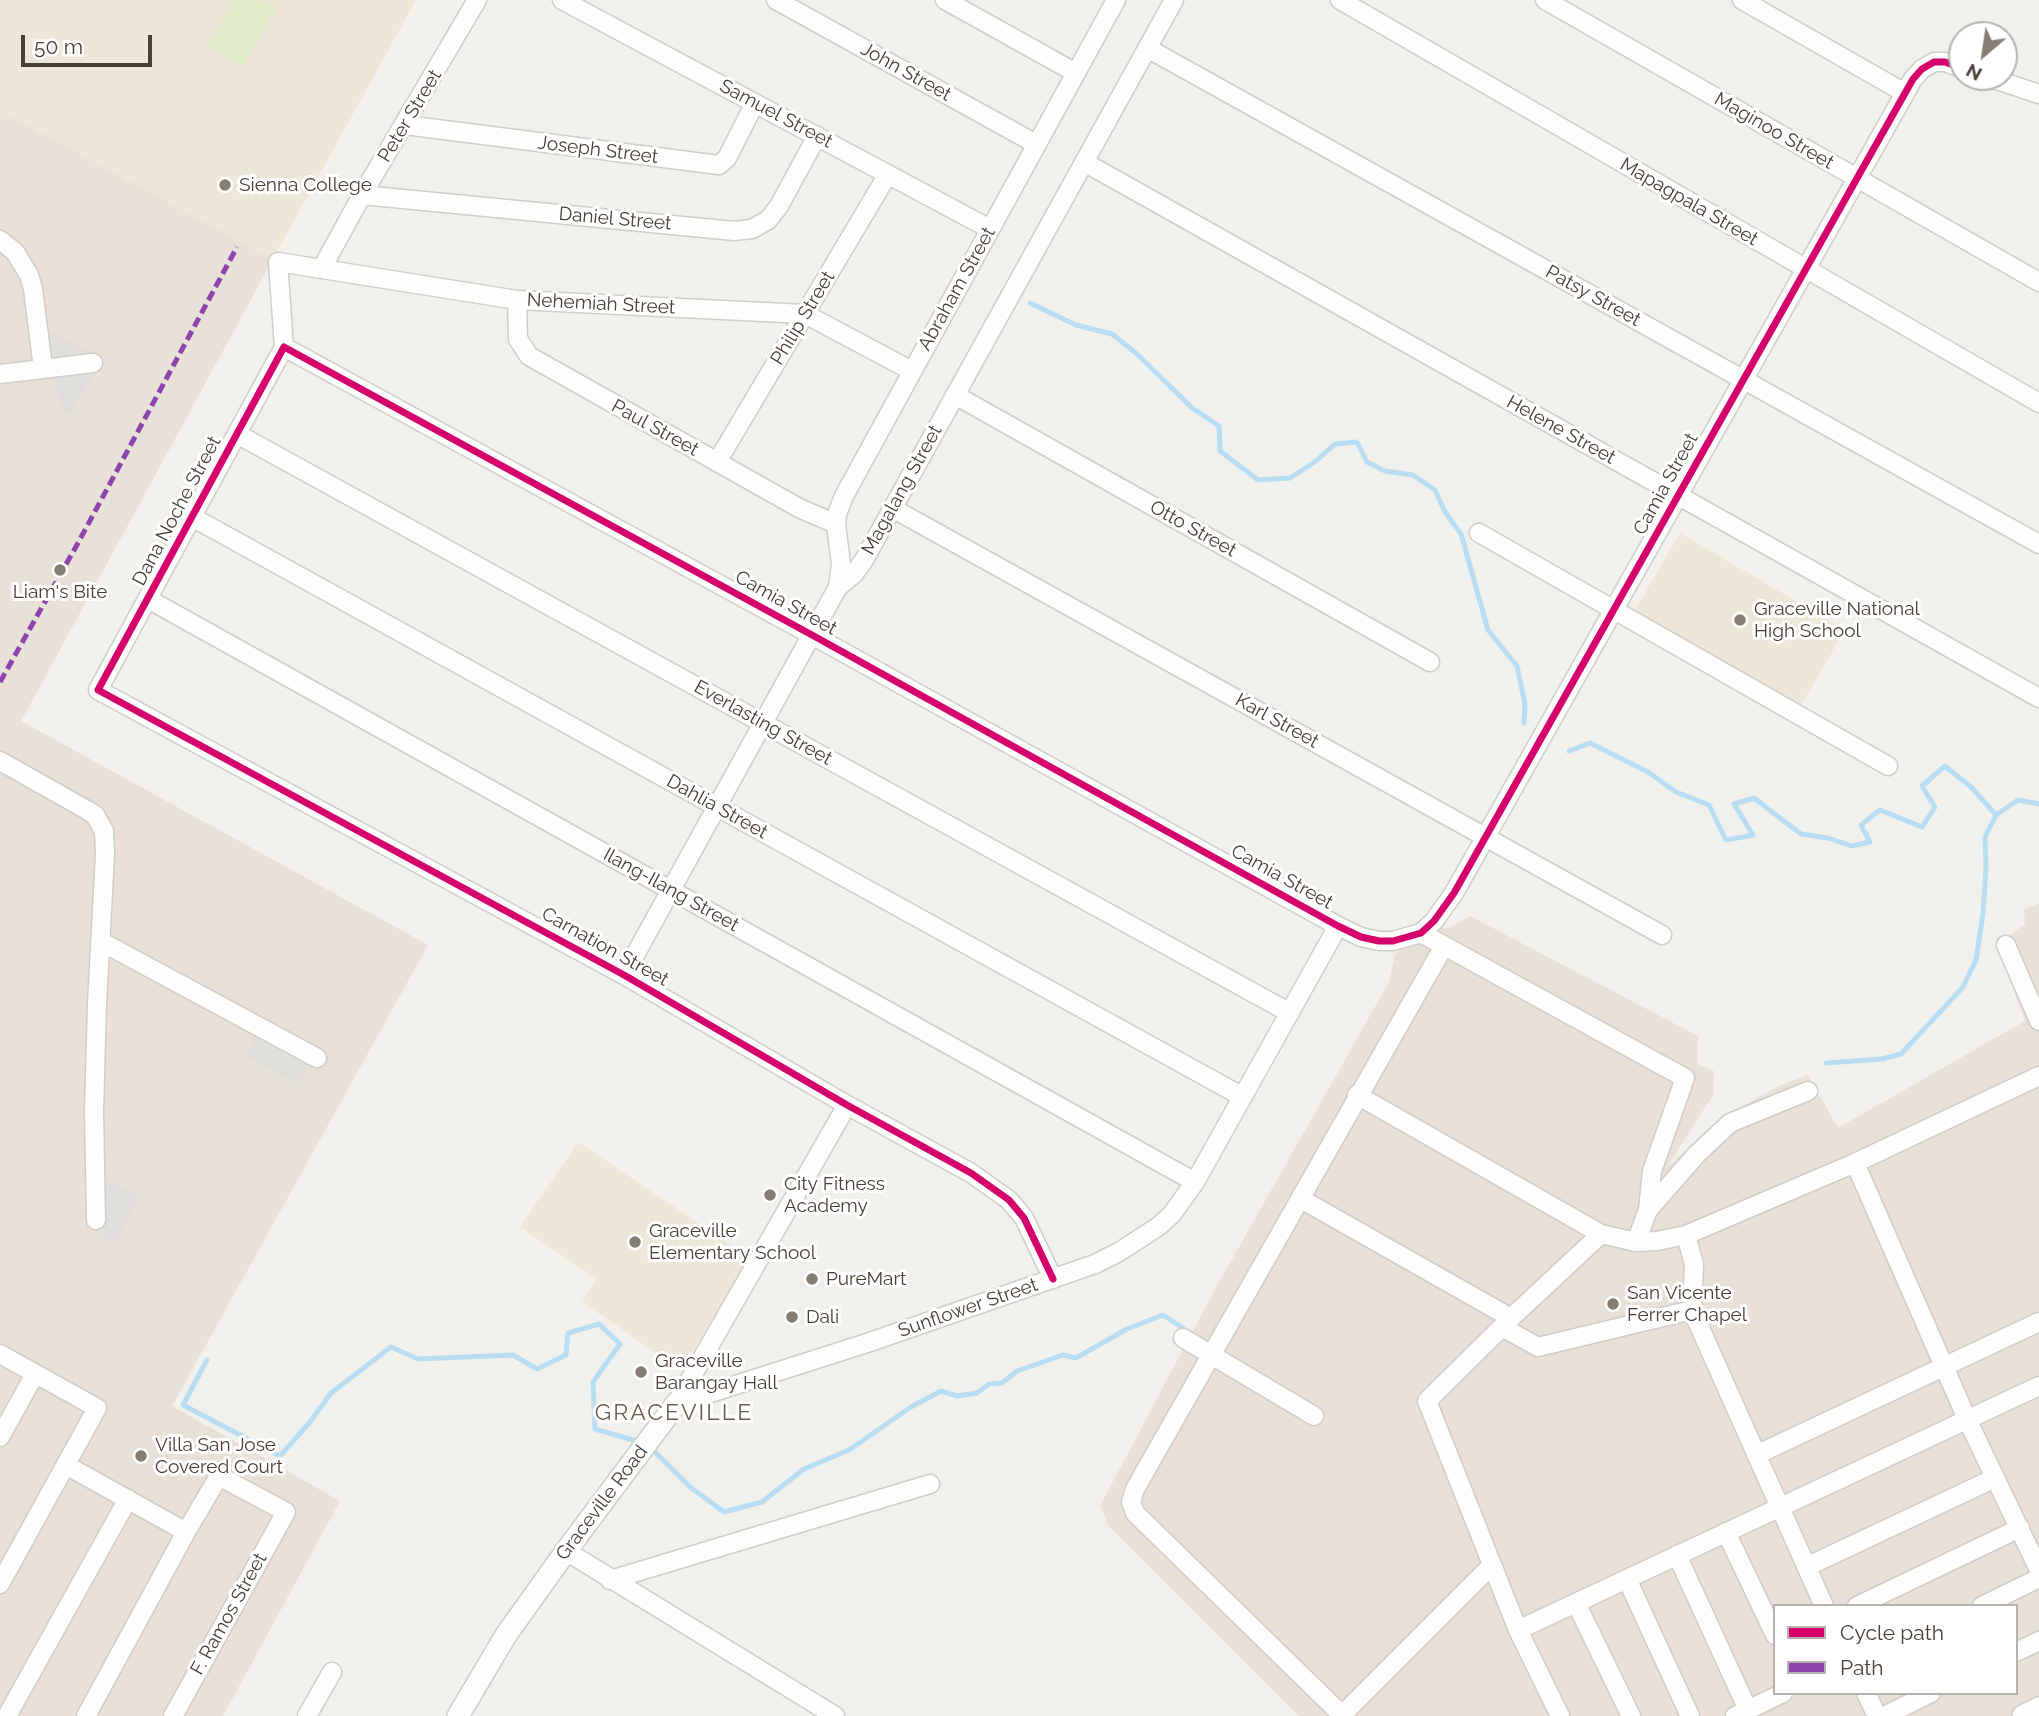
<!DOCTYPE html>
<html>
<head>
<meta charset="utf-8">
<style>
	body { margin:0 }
	#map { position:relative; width:2039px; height:1716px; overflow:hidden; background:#f2f0eb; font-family:Raleway,sans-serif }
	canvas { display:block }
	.legend { position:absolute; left:1773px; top:1604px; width:245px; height:91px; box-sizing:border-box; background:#fff; border:2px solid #b6b3af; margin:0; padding:9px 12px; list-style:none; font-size:21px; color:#494136 }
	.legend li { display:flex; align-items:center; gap:14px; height:35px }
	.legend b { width:35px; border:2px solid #b6b3af }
	.north { position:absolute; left:1948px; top:21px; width:70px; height:70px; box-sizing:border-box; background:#fff; border:2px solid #b6b3af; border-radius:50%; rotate:209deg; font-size:19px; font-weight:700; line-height:28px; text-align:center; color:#494136 }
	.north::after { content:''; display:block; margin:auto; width:24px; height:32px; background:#847e75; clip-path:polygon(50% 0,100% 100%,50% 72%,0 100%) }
	.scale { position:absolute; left:21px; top:35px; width:131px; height:32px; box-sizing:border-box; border:4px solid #494136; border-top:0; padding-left:9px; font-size:21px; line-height:24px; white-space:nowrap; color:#494136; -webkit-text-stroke:5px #fff; paint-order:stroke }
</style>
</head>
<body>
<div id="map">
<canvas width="2039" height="1716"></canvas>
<ul class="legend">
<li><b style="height:9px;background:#d6006c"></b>Cycle path</li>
<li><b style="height:9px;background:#8e44ad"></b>Path</li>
</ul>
<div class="north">N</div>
<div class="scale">50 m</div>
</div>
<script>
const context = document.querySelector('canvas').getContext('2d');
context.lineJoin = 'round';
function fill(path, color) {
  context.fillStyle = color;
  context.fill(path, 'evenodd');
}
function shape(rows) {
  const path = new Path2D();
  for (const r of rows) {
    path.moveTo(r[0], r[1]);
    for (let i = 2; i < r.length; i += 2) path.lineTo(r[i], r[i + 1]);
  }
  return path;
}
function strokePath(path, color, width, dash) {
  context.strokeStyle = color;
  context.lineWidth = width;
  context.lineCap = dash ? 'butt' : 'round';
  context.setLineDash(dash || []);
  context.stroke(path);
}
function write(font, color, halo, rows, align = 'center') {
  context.font = font + ' Raleway,sans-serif';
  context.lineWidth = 6;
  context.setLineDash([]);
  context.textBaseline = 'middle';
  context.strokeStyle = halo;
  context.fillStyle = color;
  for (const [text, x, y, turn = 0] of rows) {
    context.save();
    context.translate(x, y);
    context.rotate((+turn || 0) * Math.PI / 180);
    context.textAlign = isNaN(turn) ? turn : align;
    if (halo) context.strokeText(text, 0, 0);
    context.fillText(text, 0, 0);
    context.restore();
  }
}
fill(shape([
	[0,110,273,259,21,721,428,945,172,1406,340,1501,223,1716,0,1716],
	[2039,903,2039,1716,1299,1716,1109,1526,1100,1506,1213,1293,1389,982,1395,954,1431,929,1450,928,1470,916,1698,1036,1697,1064,1714,1071,1713,1095,1666,1168,1723,1117,1779,1086,1808,1075,1838,1128,2025,1021,1997,945,2025,924,2024,910],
	[1775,1606,2016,1606,2016,1693,1775,1693]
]), '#e7e1d8');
fill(shape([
	[0,0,416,0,273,259,0,110],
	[1680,533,1845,630,1800,707,1635,610],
	[578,1142,750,1258,681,1370,582,1302,596,1279,520,1227]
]), '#ede7da');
fill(shape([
	[235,0,264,0,276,7,243,66,208,46]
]), '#e1eec9');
fill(shape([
	[47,330,102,359,71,415,60,409],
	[257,1032,310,1061,298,1085,245,1056],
	[106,1180,139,1197,115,1243,99,1235]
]), '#e1dfda');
strokePath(shape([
	[1030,303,1076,325,1112,334,1137,354,1191,407,1219,426,1220,451,1258,480,1290,478,1316,461,1335,444,1357,442,1367,462,1385,471,1413,475,1435,490,1445,512,1461,534,1488,630,1517,666,1525,704,1524,723],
	[1569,751,1590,743,1648,772,1676,792,1709,805,1726,840,1753,835,1734,804,1754,798,1801,834,1828,838,1852,846,1870,842,1861,825,1880,810,1922,827,1935,807,1922,786,1945,766,1971,787,1996,815],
	[1826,1063,1882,1059,1901,1054,1963,987,1976,960,1983,914,1986,868,1985,837,1996,815,2018,800,2039,804],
	[207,1360,183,1405,280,1456,310,1422,331,1393,391,1347,418,1359,513,1355,537,1369,566,1355,568,1333,599,1324,620,1344,593,1382,595,1429,633,1440],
	[655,1452,690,1487,724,1512,762,1502,804,1469,849,1450,911,1407,941,1391,957,1396,977,1393,989,1384,1002,1383,1017,1371,1063,1355,1076,1358,1127,1329,1163,1315,1183,1328]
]), '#b9def3', 5);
const minor = shape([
	[562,0,990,229],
	[776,0,1036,144],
	[945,0,1076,73],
	[1340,0,2039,403],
	[1545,0,2039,282],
	[1742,0,1905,93],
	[1147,48,2039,544],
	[1988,77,2039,94],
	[405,125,719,165,727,158,755,103],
	[1084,162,2039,698],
	[362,195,734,231,752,229,768,220,779,206,817,136],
	[0,240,15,252,29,275,33,289,43,368],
	[322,268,362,195,477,0],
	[517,300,518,339,529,356,799,508,836,524],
	[284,347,812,635,1338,926,1361,937,1379,941,1393,941,1421,933,1434,921,1454,893,1913,79,1922,69,1934,62,1945,62,1962,68],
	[284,347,98,690,624,975,847,1105,971,1173,1009,1200,1024,1218,1053,1279],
	[284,347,278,262,517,300,805,314,912,371],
	[0,374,93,363],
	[955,395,1430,662],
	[237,434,1290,1013],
	[717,462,888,174],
	[892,508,1662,935],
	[192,517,1243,1097],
	[1479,533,1888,766],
	[838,587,841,564,836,524,837,514,844,496,1116,0],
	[148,599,1195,1182],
	[0,761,87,810,95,815,104,831,105,854,97,1004,94,1111,96,1220],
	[1421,933,1685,1078,1652,1171,1648,1210,1636,1242],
	[100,941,317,1058],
	[2006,945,2039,1021],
	[624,975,838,587,854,574,864,560,1174,0],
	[1357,1095,1601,1234,1636,1242,1657,1241,1686,1235,1855,1163,2039,1076],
	[1855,1163,1967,1419,2039,1570],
	[1301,1199,1511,1318],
	[1648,1210,1697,1154,1730,1123,1808,1091],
	[1686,1235,1694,1264,1692,1310],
	[1502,1327,1538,1347,1692,1310,1824,1606],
	[1183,1338,1314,1416],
	[0,1354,97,1408,0,1584],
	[676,1404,867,1343,1095,1264,1119,1252,1159,1226,1172,1214,1195,1182,1338,926],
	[676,1404,847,1105],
	[0,1437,35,1374],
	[1756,1455,2039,1322],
	[66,1465,186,1532],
	[1726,1532,1775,1635],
	[566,1551,835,1716],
	[1677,1555,1748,1710],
	[1806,1567,1995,1478],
	[1627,1579,1690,1716],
	[610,1580,930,1484],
	[1576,1603,1631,1716],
	[1857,1606,2020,1528],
	[1982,1606,2039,1578],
	[1518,1630,2039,1386],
	[2016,1652,2039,1641],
	[1866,1693,1877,1716],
	[1342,1715,1492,1565],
	[7,1716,128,1499],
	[86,1716,186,1532,219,1476,286,1512,173,1716],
	[307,1716,332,1672],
	[1343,1716,1135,1513,1131,1502,1135,1489,1444,946],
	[1560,1716,1518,1630,1427,1401,1511,1318,1601,1234],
	[1735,1716,1783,1693],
	[1884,1716,1931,1693]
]);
const tertiary = shape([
	[458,1716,506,1635,566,1551,676,1404],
	[2023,1716,2039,1708]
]);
strokePath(minor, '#d0cec9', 21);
strokePath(tertiary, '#d0cec9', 24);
strokePath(minor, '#fdfdfc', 18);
strokePath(tertiary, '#fdfdfc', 21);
strokePath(shape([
	[0,682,78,543,237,247]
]), '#8e44ad', 5, [10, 5]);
strokePath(shape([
	[1053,1279,1024,1218,1009,1200,971,1173,847,1105,624,975,98,690,284,347,812,635,1338,926,1361,937,1379,941,1393,941,1421,933,1434,921,1454,893,1913,79,1922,69,1934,62,1945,62,1962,68]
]), '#d6006c', 7);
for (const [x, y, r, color] of [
	[225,185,7,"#847e75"],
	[60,570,7,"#847e75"],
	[1740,620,7,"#847e75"],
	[770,1195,7,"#847e75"],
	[635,1242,7,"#847e75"],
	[812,1279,7,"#847e75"],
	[1613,1304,7,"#847e75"],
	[792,1317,7,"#847e75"],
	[641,1372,7,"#847e75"],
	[141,1456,7,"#847e75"]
]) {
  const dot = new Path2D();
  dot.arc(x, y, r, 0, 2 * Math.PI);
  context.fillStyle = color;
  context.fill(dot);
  strokePath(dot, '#fff', 2.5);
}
write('19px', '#494136', '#fff', [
	["John Street",906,72,29],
	["Samuel Street",776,114,28],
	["Peter Street",410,116,-59],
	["Maginoo Street",1774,131,30],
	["Joseph Street",598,150,7],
	["Mapagpala Street",1689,202,30],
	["Daniel Street",615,219,5],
	["Abraham Street",957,289,-61],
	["Patsy Street",1593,296,29],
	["Nehemiah Street",601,304,3],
	["Philip Street",803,318,-59],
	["Paul Street",655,428,29],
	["Helene Street",1561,430,29],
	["Camia Street",1666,484,-61],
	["Magalang Street",902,490,-61],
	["Dana Noche Street",177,511,-62],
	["Otto Street",1193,529,29],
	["Camia Street",786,603,29],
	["Karl Street",1277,721,29],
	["Everlasting Street",763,723,29],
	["Dahlia Street",717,807,29],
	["Camia Street",1282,877,29],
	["Ilang-Ilang Street",671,890,29],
	["Carnation Street",605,947,29],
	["Sunflower Street",968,1308,-19],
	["Graceville Road",602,1503,-53],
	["F. Ramos Street",229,1614,-61]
]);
write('19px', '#494136', '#fff', [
	["Sienna College",239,185],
	["Liam's Bite",60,592,"center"],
	["Graceville National",1754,609],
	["High School",1754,631],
	["City Fitness",784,1184],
	["Academy",784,1206],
	["Graceville",649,1231],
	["Elementary School",649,1253],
	["PureMart",826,1279],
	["San Vicente",1627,1293],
	["Ferrer Chapel",1627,1315],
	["Dali",806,1317],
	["Graceville",655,1361],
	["Barangay Hall",655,1383],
	["Villa San Jose",155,1445],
	["Covered Court",155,1467]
], 'left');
context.letterSpacing = '2px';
write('23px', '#6d5e4c', '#fff', [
	["GRACEVILLE",674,1413]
]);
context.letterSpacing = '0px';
</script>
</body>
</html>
